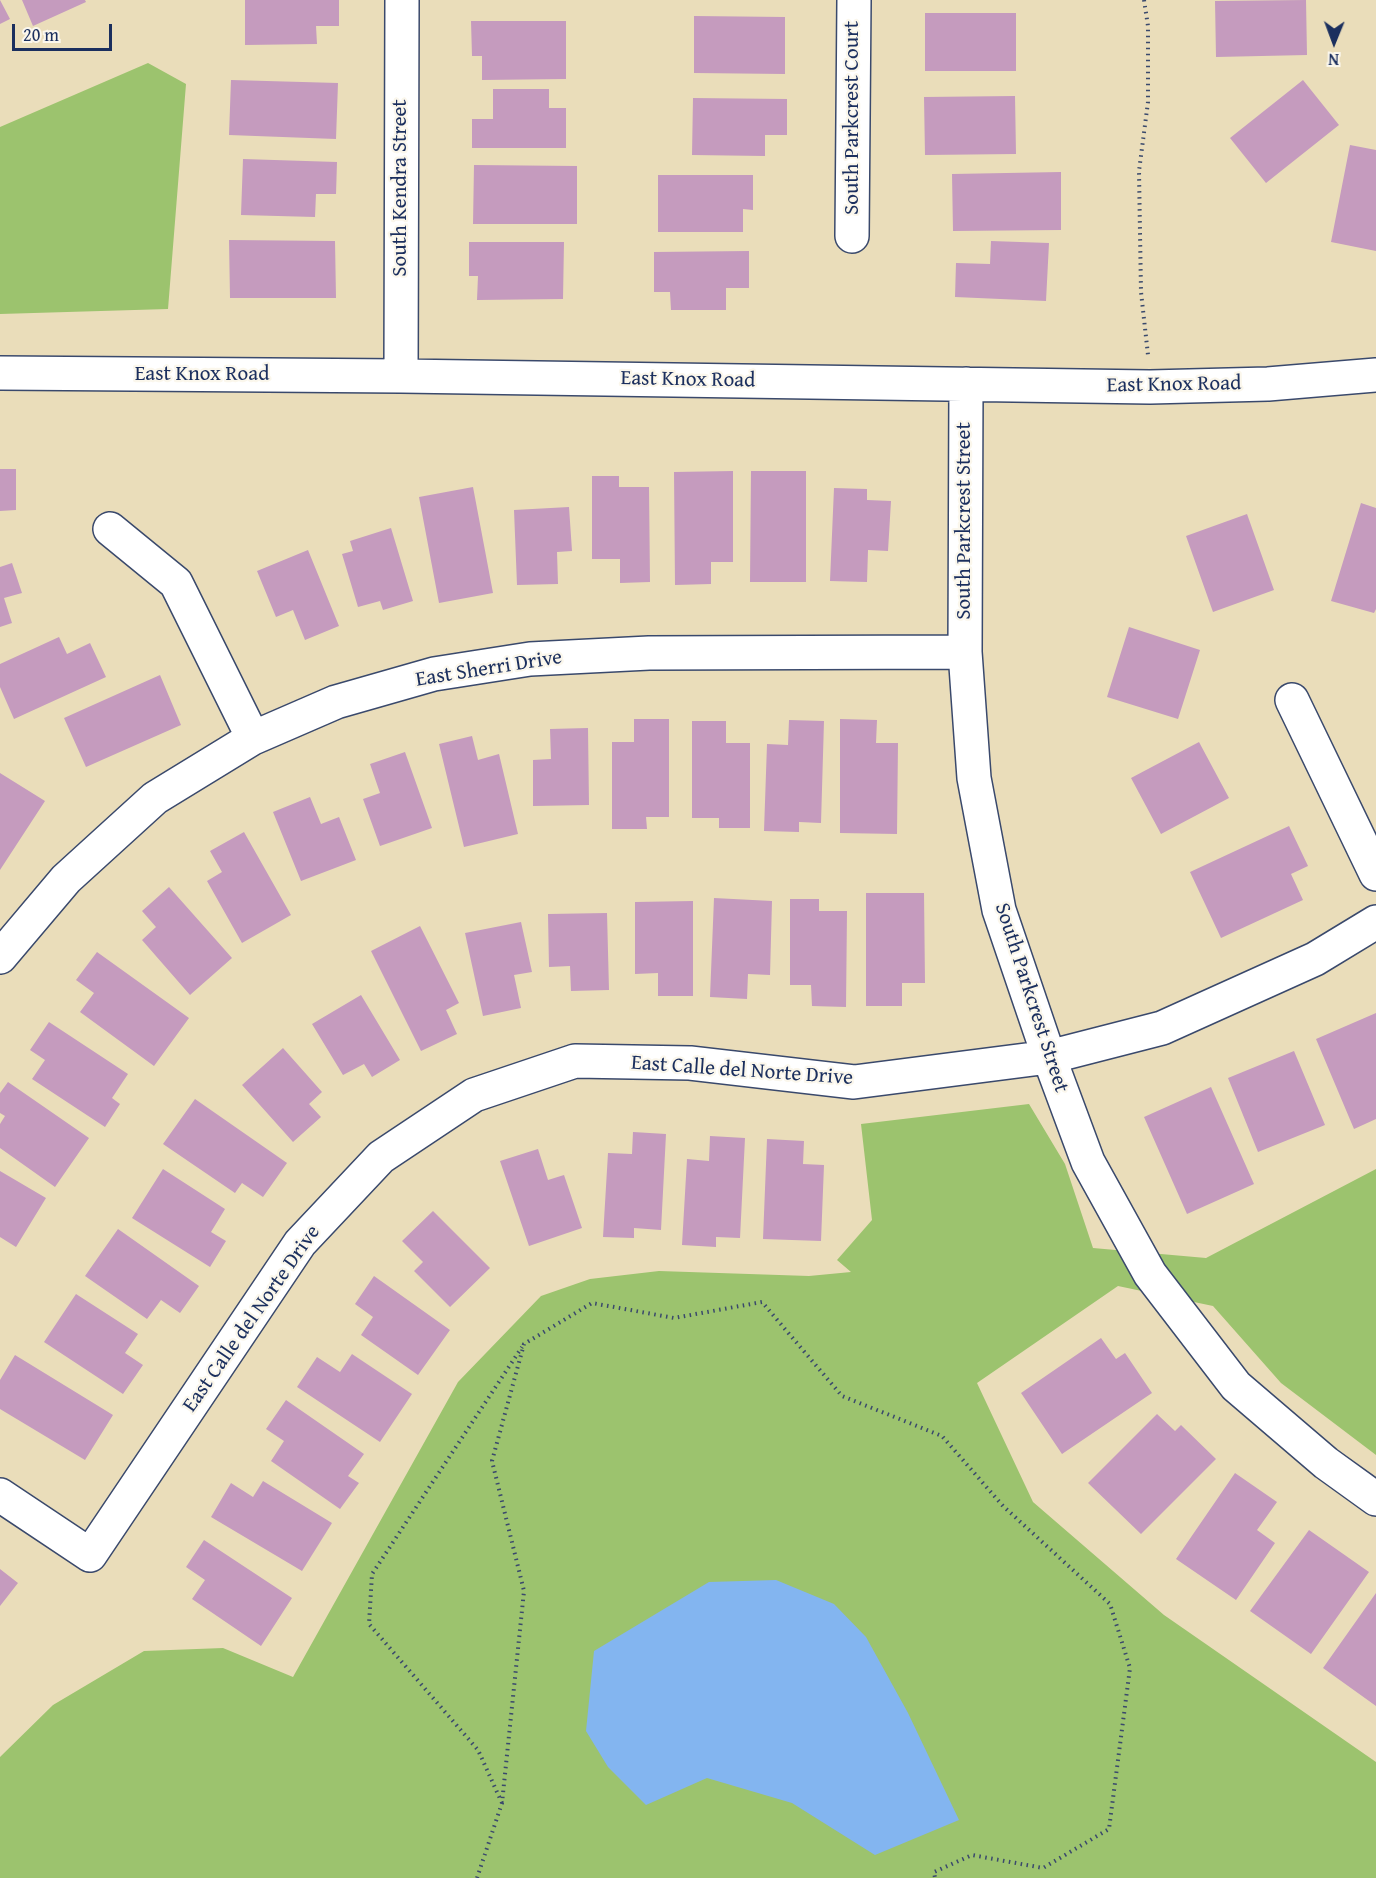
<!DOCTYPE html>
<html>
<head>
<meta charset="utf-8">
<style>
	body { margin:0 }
	#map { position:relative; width:1376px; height:1878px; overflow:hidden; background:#eaddba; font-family:"Gentium Book Plus",serif }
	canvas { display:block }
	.north { position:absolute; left:1304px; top:12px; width:60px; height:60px; -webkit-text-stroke:4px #fbf7ec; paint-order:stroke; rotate:181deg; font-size:16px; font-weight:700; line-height:24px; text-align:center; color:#1b2f5e }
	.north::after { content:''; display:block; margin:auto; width:21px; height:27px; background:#1b2f5e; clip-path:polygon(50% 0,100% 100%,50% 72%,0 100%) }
	.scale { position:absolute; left:12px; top:24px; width:100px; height:27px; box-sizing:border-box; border:3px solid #1b2f5e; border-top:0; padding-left:8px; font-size:18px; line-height:21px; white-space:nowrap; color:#1b2f5e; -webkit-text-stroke:4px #fbf7ec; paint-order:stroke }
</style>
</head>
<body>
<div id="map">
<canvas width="1376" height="1878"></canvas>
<div class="north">N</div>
<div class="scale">20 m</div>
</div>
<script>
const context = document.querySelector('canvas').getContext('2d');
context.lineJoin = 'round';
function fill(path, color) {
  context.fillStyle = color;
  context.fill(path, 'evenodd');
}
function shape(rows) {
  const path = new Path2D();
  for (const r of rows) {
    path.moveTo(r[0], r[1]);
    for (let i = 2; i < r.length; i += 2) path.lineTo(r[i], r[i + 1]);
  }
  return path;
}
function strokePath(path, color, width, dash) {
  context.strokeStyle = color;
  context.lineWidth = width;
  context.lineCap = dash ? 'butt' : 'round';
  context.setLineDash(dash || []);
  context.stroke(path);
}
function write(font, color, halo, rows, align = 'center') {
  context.font = font + ' "Gentium Book Plus",serif';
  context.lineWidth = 4.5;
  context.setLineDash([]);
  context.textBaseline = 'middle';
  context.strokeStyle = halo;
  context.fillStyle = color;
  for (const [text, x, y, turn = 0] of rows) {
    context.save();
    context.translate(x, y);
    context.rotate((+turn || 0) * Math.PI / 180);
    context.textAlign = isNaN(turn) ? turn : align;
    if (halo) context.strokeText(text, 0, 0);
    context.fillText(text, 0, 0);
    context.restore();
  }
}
fill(shape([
	[148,63,186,84,168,309,0,314,0,127],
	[1029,1104,1065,1164,1093,1248,1206,1258,1376,1169,1376,1455,1281,1383,1213,1306,1118,1286,977,1383,1033,1502,1164,1615,1376,1762,1376,1878,0,1878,0,1757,53,1705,144,1651,223,1648,293,1677,458,1382,541,1296,590,1279,659,1271,809,1276,851,1272,837,1260,872,1220,861,1124]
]), '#9cc36e');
fill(shape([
	[776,1580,834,1604,866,1637,908,1713,959,1820,875,1855,792,1803,707,1778,646,1805,608,1767,586,1731,594,1651,709,1582]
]), '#83b5f0');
fill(shape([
	[0,0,10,19,0,24],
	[22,0,85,0,86,2,33,26],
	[245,0,339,0,339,26,316,26,317,44,245,45],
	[1306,0,1307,55,1216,57,1215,1],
	[925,13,1016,13,1016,71,925,71],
	[694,16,785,17,785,74,694,73],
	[471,21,566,21,566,79,482,80,482,56,472,56],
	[231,80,338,83,336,139,229,135],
	[1303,80,1339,125,1266,183,1230,138],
	[493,89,549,89,549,108,566,108,566,148,472,148,472,119,493,119],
	[1015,96,1016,154,925,155,924,97],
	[693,98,787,99,787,135,765,135,765,156,692,155],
	[1350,145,1376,150,1376,251,1331,242],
	[243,159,337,162,336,194,316,194,315,217,241,215],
	[474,165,577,166,577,224,473,224],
	[1061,172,1061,230,953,231,952,174],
	[658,175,753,175,753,210,743,209,743,232,658,232],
	[229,240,335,241,336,298,230,298],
	[991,241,1049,243,1046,301,955,297,956,263,990,264],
	[469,242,564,242,563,299,477,300,478,276,469,276],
	[749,251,749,288,726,288,726,310,671,310,670,292,654,292,654,252],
	[0,469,16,469,16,510,0,511],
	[733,471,733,562,711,562,711,584,675,585,674,472],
	[751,471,806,471,806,582,750,582],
	[592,476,619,476,619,487,649,487,650,582,620,583,620,559,592,559],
	[473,487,493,593,439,603,419,497],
	[834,488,867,489,867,500,891,501,888,551,868,550,867,582,830,581],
	[1361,503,1376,508,1376,609,1374,613,1331,601],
	[569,507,572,551,557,552,558,584,517,585,514,510],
	[1247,514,1274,590,1213,612,1186,536],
	[391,528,413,601,383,610,380,601,358,607,342,554,353,551,350,541],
	[308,550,339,626,305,640,293,610,276,617,257,571],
	[12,563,22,593,4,598,12,623,0,627,0,567],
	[1129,627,1200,650,1178,719,1107,697],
	[59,637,67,654,90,643,106,677,14,719,0,687,0,664],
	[160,675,181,725,86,767,64,718],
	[634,719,669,719,669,817,646,817,647,829,612,829,612,742,634,742],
	[840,719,877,720,876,743,898,743,897,834,840,833],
	[789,720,824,721,821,823,799,822,799,832,764,831,767,744,788,745],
	[692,721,726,721,726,743,750,743,750,828,719,828,719,818,692,818],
	[588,728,589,805,533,806,533,760,551,759,550,729],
	[472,736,478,760,499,754,518,834,464,847,439,744],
	[1199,742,1229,798,1161,834,1131,778],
	[405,752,432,828,380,846,363,799,380,793,370,764],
	[0,773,45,801,0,870],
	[310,797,321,824,339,817,356,860,301,881,273,812],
	[1289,826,1308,866,1291,874,1303,900,1221,938,1190,872],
	[244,832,291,915,242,943,207,881,222,872,210,851],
	[169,887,232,958,190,995,142,940,156,927,142,911],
	[866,893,924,893,925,983,902,983,902,1006,866,1006],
	[714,898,772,901,770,975,748,974,747,999,710,997],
	[790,899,819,899,819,911,847,911,846,1007,812,1006,811,985,790,985],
	[693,901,693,996,658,996,658,973,635,974,635,902],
	[607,913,609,990,571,991,570,966,549,967,548,914],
	[521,922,532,972,514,975,521,1008,483,1016,465,933],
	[420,926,459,1003,446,1010,457,1034,421,1051,371,951],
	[97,952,189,1018,154,1066,80,1012,94,993,76,980],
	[361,995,400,1060,372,1077,364,1064,343,1075,312,1024],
	[1376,1013,1376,1119,1354,1129,1316,1039],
	[49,1022,128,1074,112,1098,120,1104,105,1127,32,1079,45,1060,30,1050],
	[283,1048,322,1092,309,1104,321,1117,293,1142,242,1085],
	[1294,1051,1325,1125,1258,1152,1228,1078],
	[8,1082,89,1138,55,1187,0,1148,0,1124,5,1116,0,1113,0,1093],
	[1211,1087,1254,1184,1187,1214,1144,1117],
	[195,1099,287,1163,263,1197,242,1183,235,1193,163,1144],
	[633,1132,666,1134,661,1230,634,1228,634,1238,603,1237,608,1153,632,1154],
	[710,1136,745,1138,740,1238,716,1237,716,1247,682,1245,687,1159,709,1161],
	[767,1139,804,1141,803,1164,824,1165,821,1241,763,1239],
	[538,1149,548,1180,564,1175,582,1228,529,1246,500,1161],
	[163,1169,225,1209,211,1232,226,1241,210,1267,132,1218],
	[0,1171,46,1198,16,1247,0,1237],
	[433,1211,490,1268,450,1307,414,1271,423,1262,402,1241],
	[118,1229,199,1286,180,1313,161,1300,147,1319,85,1276],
	[374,1276,450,1330,418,1375,361,1335,373,1317,355,1304],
	[76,1294,138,1334,125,1353,143,1365,123,1394,44,1342],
	[1101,1338,1116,1359,1125,1353,1152,1393,1062,1454,1021,1393],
	[352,1354,412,1394,380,1442,297,1387,317,1357,340,1372],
	[15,1355,113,1415,85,1460,0,1409,0,1380],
	[286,1400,364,1454,348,1476,359,1483,340,1509,271,1461,284,1441,266,1429],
	[1157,1414,1175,1431,1181,1425,1216,1459,1141,1534,1088,1483],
	[1235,1473,1277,1502,1257,1530,1275,1543,1236,1600,1176,1559],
	[263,1481,332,1523,302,1571,211,1517,231,1483,253,1497],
	[1309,1530,1369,1572,1311,1654,1250,1611],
	[204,1540,292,1598,261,1646,192,1599,205,1580,186,1567],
	[0,1569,18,1583,0,1606],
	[1376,1593,1376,1706,1323,1668]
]), '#c59bbe');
const minor = shape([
	[852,236,854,0],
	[0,373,401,376,1150,387,1268,384,1376,375],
	[401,376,402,0],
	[966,384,965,652,974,778,999,910,1049,1057,1088,1162,1150,1274,1236,1386,1326,1463,1376,1499],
	[110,529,176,583,253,738],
	[1292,700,1376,874],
	[0,957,66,879,155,798,253,738,336,702,434,674,530,659,649,653,965,652],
	[0,1495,90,1555,300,1243,381,1157,474,1095,575,1061,690,1063,854,1082,1049,1057,1162,1028,1315,959,1376,922]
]);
strokePath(minor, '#3a496c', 36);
strokePath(shape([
	[1144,0,1148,26,1148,102,1139,171,1140,232,1141,292,1148,355],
	[502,1803,478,1750,369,1624,372,1574,522,1347],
	[477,1878,502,1803,524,1591,492,1461,524,1344,592,1303,674,1318,762,1302,842,1396,942,1436,1003,1506,1110,1604,1130,1668,1109,1829,1043,1868,972,1855,934,1872,935,1878]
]), '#3a496c', 4, [1.5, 4.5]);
strokePath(minor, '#fff', 33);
write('21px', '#1b2f5e', '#fbf7ec', [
	["South Parkcrest Court",853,118,-90],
	["South Kendra Street",401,188,-90],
	["East Knox Road",202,375],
	["East Knox Road",688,380,1],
	["East Knox Road",1174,385,-1],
	["South Parkcrest Street",965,521,-90],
	["East Sherri Drive",489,669,-9],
	["South Parkcrest Street",1031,998,72],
	["East Calle del Norte Drive",742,1071,4],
	["East Calle del Norte Drive",252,1319,-55]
]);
</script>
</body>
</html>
